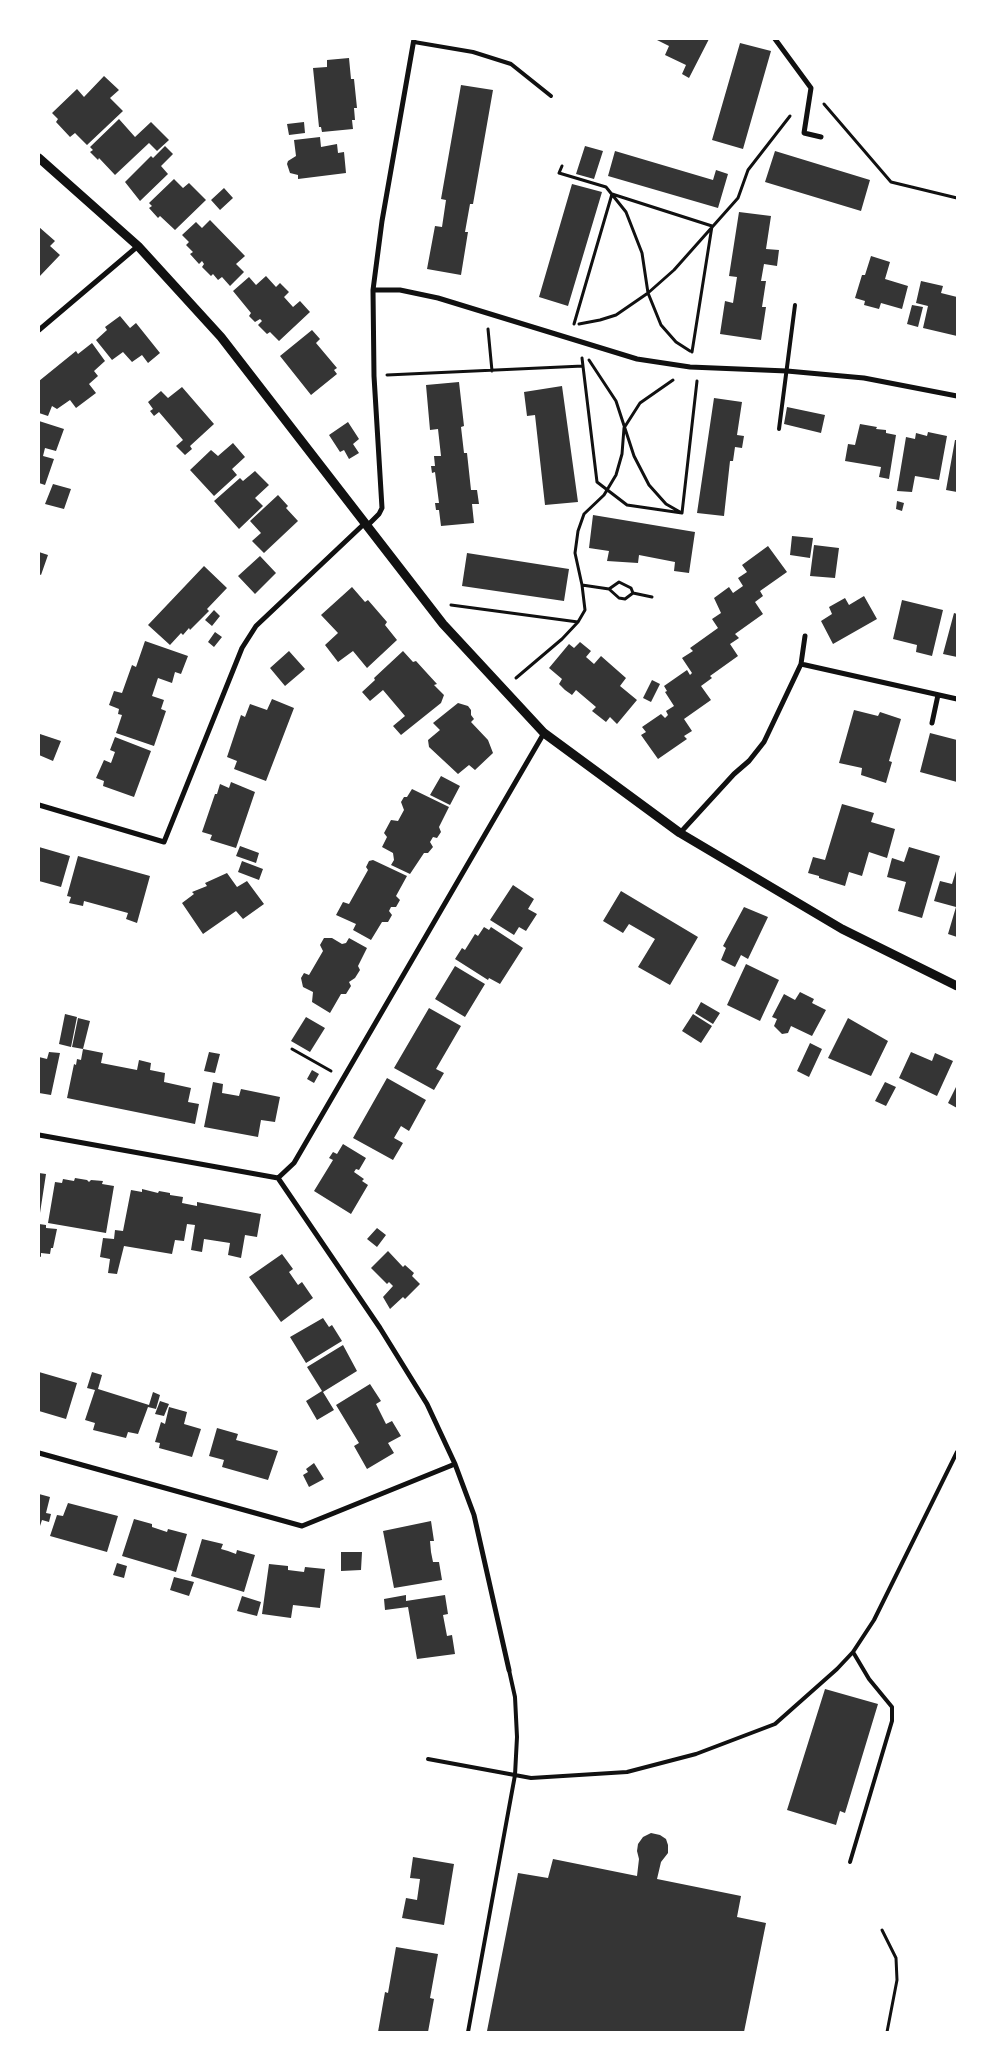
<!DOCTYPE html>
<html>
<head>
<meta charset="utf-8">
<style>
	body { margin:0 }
	#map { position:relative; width:996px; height:2071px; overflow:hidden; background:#fff; font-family:"Nunito Sans",sans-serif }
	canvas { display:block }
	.frame { position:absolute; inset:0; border:40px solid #fff; pointer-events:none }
</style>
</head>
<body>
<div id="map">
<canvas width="996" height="2071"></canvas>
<div class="frame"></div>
</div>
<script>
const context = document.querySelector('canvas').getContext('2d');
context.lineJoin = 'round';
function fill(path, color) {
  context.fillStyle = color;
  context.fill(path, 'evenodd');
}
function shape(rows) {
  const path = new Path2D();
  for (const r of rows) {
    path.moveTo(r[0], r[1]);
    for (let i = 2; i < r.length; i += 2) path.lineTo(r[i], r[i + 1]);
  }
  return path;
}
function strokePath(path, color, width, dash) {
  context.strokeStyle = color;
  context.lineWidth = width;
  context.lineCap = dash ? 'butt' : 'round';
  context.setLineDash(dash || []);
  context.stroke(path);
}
fill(shape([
	[655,39,709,39,689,78,682,74,686,65,665,55,669,46],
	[740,43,771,51,743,149,712,140],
	[349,58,351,79,354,79,357,108,354,108,355,120,352,120,353,129,322,132,321,127,319,127,313,68,327,67,327,60],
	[104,76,119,90,110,98,123,111,87,145,75,133,70,137,56,122,58,119,52,113,77,89,84,97],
	[461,85,493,90,473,204,470,204,465,232,468,232,461,275,427,269,435,226,442,227,446,200,441,199],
	[119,119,135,137,151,122,169,140,157,151,149,143,115,175,99,158,98,160,90,152,93,150,90,147],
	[304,122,305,133,289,135,287,124],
	[320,137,321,147,337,144,338,153,344,152,346,173,298,179,298,175,290,173,287,164,288,161,296,156,294,140],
	[165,146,173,154,161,166,168,174,140,201,125,182,151,156,153,158],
	[585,146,603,151,594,179,576,174],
	[615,151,713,180,716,170,728,174,718,208,608,176],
	[775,151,870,180,861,211,765,182],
	[174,179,183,188,189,183,206,200,175,230,160,216,158,218,149,208,152,206,149,203],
	[572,184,602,192,568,306,539,297],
	[224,188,233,198,220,210,211,200],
	[739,212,771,216,766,249,779,250,777,266,764,264,761,281,766,281,762,307,766,307,761,340,720,334,725,301,733,303,737,277,729,276],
	[210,220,245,256,236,264,244,272,230,286,222,277,218,280,213,274,211,276,202,267,204,264,202,261,199,264,190,254,193,252,186,245,189,242,182,235,196,222,202,228],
	[39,227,55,241,50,246,60,255,39,277],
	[871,256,890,262,885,279,908,286,902,309,881,303,879,309,864,305,865,301,855,298,862,275,865,275],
	[266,276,276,287,280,283,289,292,284,297,293,307,300,301,310,312,279,341,270,332,267,334,258,325,262,321,260,319,255,322,249,316,251,313,233,291,249,277,256,285],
	[921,281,943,286,941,293,957,297,957,336,923,328,928,306,916,303],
	[912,305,923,307,918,327,907,324],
	[120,316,130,328,136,323,160,353,148,363,142,355,132,362,123,352,112,360,96,340,107,330,105,327],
	[312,330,320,339,316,343,337,368,334,370,337,374,311,395,280,356],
	[92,343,105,361,94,371,98,376,89,384,96,393,76,408,70,400,57,409,52,406,48,416,39,413,39,381,76,351,78,354],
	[459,382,464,426,461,427,464,453,467,453,471,490,477,490,479,504,472,504,474,523,441,526,439,510,436,510,435,503,439,503,435,472,432,473,431,466,435,466,434,456,441,456,438,429,430,430,426,385],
	[562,386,578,502,545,505,535,415,527,416,524,392],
	[182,387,214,424,190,446,192,449,185,455,176,446,183,440,159,412,154,416,150,411,153,409,148,402,161,391,168,398],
	[714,398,742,402,737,435,744,436,742,448,735,447,733,461,730,461,724,516,697,513],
	[787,407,825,415,821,433,784,424],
	[39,421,64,429,56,451,45,448,43,456,54,459,45,485,39,483],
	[348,422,359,439,353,444,359,453,349,459,344,450,340,452,329,435],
	[860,424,877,427,876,429,886,430,886,433,896,435,889,479,879,477,881,467,845,461,848,444,855,445],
	[928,432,947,436,939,480,915,476,912,492,897,491,906,437,915,439,916,433,927,436],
	[955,440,957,440,957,492,946,490],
	[233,443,245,457,232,469,237,475,214,496,190,470,211,450,218,456],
	[255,471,269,485,255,498,263,506,239,529,214,501,240,478,243,481],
	[53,484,71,489,64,509,45,504],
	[278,495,288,506,286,508,298,521,264,553,252,541,261,533,250,521],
	[897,501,904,503,902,511,896,509],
	[593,515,695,532,689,573,674,571,675,562,639,555,638,563,607,561,609,551,589,548],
	[792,536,813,538,810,558,790,555],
	[814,545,839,548,835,578,810,576],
	[768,546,787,572,760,591,763,596,755,602,763,614,735,634,739,638,730,644,738,656,710,676,712,678,701,686,711,700,684,719,692,731,684,736,687,739,658,759,641,735,646,732,642,727,661,714,665,718,668,715,666,711,674,706,665,692,667,691,664,686,687,670,690,675,692,673,682,658,693,651,690,648,718,628,712,619,721,613,714,598,729,587,733,593,743,586,738,578,747,572,742,565],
	[39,552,48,555,41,575,39,574],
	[467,553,569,569,564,601,462,586],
	[260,556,276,573,255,594,238,576],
	[204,566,227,588,207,609,209,611,190,630,189,628,183,635,181,633,170,645,148,625],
	[352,587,365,602,368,600,387,622,385,625,397,640,367,668,353,651,338,662,325,645,338,633,321,615],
	[864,596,877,619,833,644,821,621,832,614,829,607,845,598,849,605],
	[902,600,943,610,932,656,916,652,917,645,893,639],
	[214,610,220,616,212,626,205,620],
	[954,613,957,614,957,657,943,654],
	[215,632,222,637,214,647,208,642],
	[145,641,188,656,181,674,175,672,172,683,158,678,152,696,164,700,161,709,166,711,154,746,116,733,122,715,118,714,119,709,109,705,114,691,122,693,132,665,136,667],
	[580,642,591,651,586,657,594,664,601,656,626,678,620,686,637,700,617,724,610,717,606,722,592,711,596,707,576,690,572,695,565,690,559,684,562,679,549,668,569,644,574,648],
	[289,651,305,669,285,686,270,668],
	[403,651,413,662,416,661,426,672,437,684,434,685,444,695,441,703,401,735,393,726,405,716,383,690,370,701,362,692,375,680,374,678],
	[652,680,660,684,651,702,643,698],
	[272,699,294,708,266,781,234,769,237,761,227,757,241,715,245,717,250,704,267,710],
	[458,703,468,706,471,710,471,715,474,719,471,722,488,740,493,753,475,770,469,765,458,774,429,747,428,740,440,730,433,723],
	[854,710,878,716,880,712,901,719,889,761,892,762,886,783,861,775,862,768,839,763],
	[930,733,957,740,957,782,920,772],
	[40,734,61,741,53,761,39,755],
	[115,737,151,751,134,797,103,786,104,781,96,778,104,760,111,763,115,752,110,750],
	[441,776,460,786,450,805,430,795],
	[231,782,255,792,236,848,210,840,212,835,202,832,215,794,217,794,220,784,229,788],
	[412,789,449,807,439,827,441,832,437,838,433,837,430,842,433,847,428,853,424,853,410,874,391,865,394,860,393,853,382,847,387,837,384,833,391,820,398,821,404,810,401,802,404,797,407,797],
	[842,804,874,813,871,822,895,829,887,858,869,852,862,876,849,872,845,886,819,878,819,876,808,873,813,857,825,860],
	[240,846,259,853,256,863,236,856],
	[39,847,70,856,61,887,39,881],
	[909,847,940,856,922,918,898,911,906,882,887,877,892,858,904,862],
	[78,856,150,876,137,923,126,919,128,913,84,901,83,906,69,903,71,897,67,896],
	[373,860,407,876,396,896,400,900,396,907,391,907,389,911,392,915,388,922,382,922,371,940,353,930,356,924,336,915,343,902,349,904,368,870,366,867,369,861],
	[242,861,263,869,259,880,238,872],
	[957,868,957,937,948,934,956,907,934,901,940,881,952,884],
	[227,873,237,887,247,881,264,904,243,919,236,911,203,934,182,903,194,894,192,892,207,886,205,883],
	[513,885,534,899,528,909,537,914,526,931,519,927,514,935,490,920],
	[621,891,698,937,670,985,638,967,655,939,629,924,623,933,603,921],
	[744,907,768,917,748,959,741,955,735,967,721,960,726,948,723,946],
	[484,927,489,930,491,927,523,948,500,984,489,978,488,980,455,959,462,948,465,950,475,934,478,936],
	[324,938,332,938,342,944,346,943,349,938,367,948,358,966,360,970,355,978,349,982,351,986,346,994,341,994,330,1013,312,1002,313,992,303,987,301,978,304,973,309,975,323,951,320,945],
	[746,964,779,980,760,1021,727,1005],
	[455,966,485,984,465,1017,435,999],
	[800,992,814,999,812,1003,826,1010,812,1036,791,1026,788,1033,782,1034,774,1026,777,1019,772,1017,784,994,795,1000],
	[701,1002,720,1013,713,1024,695,1013],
	[429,1008,461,1026,436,1069,444,1073,434,1090,394,1068],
	[65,1014,77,1017,71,1047,59,1044],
	[693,1014,712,1026,701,1043,682,1031],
	[306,1017,325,1028,310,1052,291,1041],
	[78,1018,90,1021,83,1049,103,1053,101,1063,137,1070,139,1060,151,1063,150,1070,165,1073,164,1082,191,1088,188,1102,199,1104,195,1124,67,1098,74,1064,76,1065,77,1059,81,1060,83,1049,72,1047],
	[848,1018,888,1041,871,1076,828,1058],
	[810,1043,822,1049,809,1077,797,1071],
	[49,1052,60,1053,51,1095,39,1093,39,1057,47,1059],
	[209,1052,220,1054,215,1073,204,1071],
	[911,1052,932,1061,935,1053,953,1061,937,1096,899,1078],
	[312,1070,319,1074,314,1083,307,1079],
	[387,1078,426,1100,409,1131,401,1126,394,1138,403,1143,393,1160,353,1138],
	[213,1082,223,1084,222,1093,239,1096,241,1089,280,1097,275,1122,261,1120,258,1137,204,1127],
	[885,1082,896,1087,886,1106,875,1101],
	[957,1085,957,1108,948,1103],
	[343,1144,366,1158,359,1170,356,1169,354,1172,364,1179,362,1181,368,1185,351,1214,314,1191,333,1160,329,1158,333,1152,337,1154],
	[39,1173,46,1174,40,1213,39,1213],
	[75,1178,87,1180,89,1182,91,1180,103,1181,102,1184,114,1186,106,1233,48,1223,55,1182,62,1183,63,1179,74,1181],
	[142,1189,158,1193,159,1191,170,1193,170,1195,183,1197,182,1203,197,1206,197,1202,261,1214,257,1237,245,1235,241,1258,228,1255,230,1243,204,1239,202,1252,191,1250,195,1225,187,1224,184,1241,175,1240,172,1254,124,1246,117,1274,108,1273,110,1259,100,1257,103,1238,114,1239,115,1230,123,1231,131,1190,142,1192],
	[39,1224,46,1225,46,1228,57,1229,53,1248,51,1248,50,1254,41,1253,41,1257,39,1256],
	[377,1228,386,1235,377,1247,367,1239],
	[388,1251,403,1267,405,1265,414,1273,412,1276,420,1284,405,1299,403,1297,390,1309,383,1297,393,1286,389,1282,387,1284,371,1268],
	[282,1254,293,1269,289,1272,298,1285,302,1282,313,1298,281,1322,249,1277],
	[323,1318,329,1327,332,1325,342,1341,306,1363,290,1337],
	[343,1345,357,1371,323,1392,334,1410,317,1420,306,1401,322,1391,307,1367],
	[39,1372,77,1383,66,1419,39,1411],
	[92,1372,102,1375,98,1389,149,1405,153,1392,160,1395,156,1409,148,1407,138,1434,128,1432,126,1438,93,1430,95,1423,85,1420,95,1390,87,1388],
	[370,1384,381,1401,376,1404,386,1424,392,1421,401,1436,388,1443,394,1453,367,1469,354,1446,359,1443,336,1405],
	[160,1401,169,1404,164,1416,155,1414],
	[169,1407,187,1412,184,1424,201,1429,192,1457,159,1448,160,1443,155,1442,161,1422,165,1424],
	[217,1428,238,1434,236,1440,278,1451,268,1480,222,1467,224,1460,209,1456],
	[314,1463,324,1479,309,1487,303,1475,308,1472,306,1469],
	[39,1494,50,1497,46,1513,51,1514,49,1522,42,1520,39,1529],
	[68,1503,118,1516,107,1552,50,1536,57,1515,63,1516],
	[134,1519,152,1524,152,1527,167,1532,168,1529,187,1534,176,1572,122,1556],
	[431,1521,434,1541,430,1541,431,1552,433,1562,439,1562,442,1580,394,1588,383,1531],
	[202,1539,223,1544,221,1549,228,1551,236,1554,237,1550,255,1555,244,1592,191,1576],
	[341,1552,362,1552,361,1570,341,1571],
	[117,1563,127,1566,124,1578,113,1575],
	[269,1564,288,1566,288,1570,304,1572,305,1567,325,1569,320,1608,293,1605,291,1618,262,1614],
	[174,1577,194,1582,189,1596,170,1590],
	[406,1595,406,1601,445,1595,448,1614,443,1615,447,1636,452,1635,455,1654,417,1659,408,1607,385,1610,384,1599],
	[242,1596,261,1602,257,1616,237,1611],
	[825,1689,878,1704,845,1813,840,1811,836,1825,787,1810],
	[651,1833,660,1835,666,1839,668,1845,668,1853,661,1862,657,1879,741,1896,737,1917,766,1923,744,2032,495,2032,487,2031,518,1873,548,1878,553,1859,637,1876,639,1859,637,1851,638,1844,643,1837],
	[413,1857,454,1864,444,1925,402,1918,406,1898,417,1900,420,1879,410,1878],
	[396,1947,438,1954,430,1998,434,1999,428,2032,378,2032,385,1992,388,1993]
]), '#353535');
strokePath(shape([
	[824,104,891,182,957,198],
	[562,166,559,173,606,187,626,212,642,253,648,293,661,325,676,342,690,351],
	[574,324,612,194,712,226,692,352],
	[579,324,600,320,616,315,648,293,674,270,738,198,748,170,790,116],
	[488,329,492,371],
	[582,358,597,482,627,505,682,513,697,381],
	[589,360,616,401,634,456,649,485,666,504,680,512],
	[387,375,583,366],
	[582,585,609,589,619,582,631,588,633,593],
	[609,589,619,598,625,599,633,593,652,597],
	[451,605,578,622],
	[516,678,562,639,578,622,585,610,582,585,575,553,578,531,584,514,604,495,616,475,622,454,624,428,640,403,673,380],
	[292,1049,331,1071],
	[882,1930,896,1958,897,1980,887,2032]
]), '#111', 3);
strokePath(shape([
	[414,42,473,52,511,64,551,96],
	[779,429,795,305],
	[428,1759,531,1778,627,1772,696,1754,775,1724,837,1669,853,1652,874,1620,957,1452],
	[850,1862,892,1721,892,1707,869,1679,853,1652],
	[468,2032,515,1775,517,1737,515,1697,509,1670]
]), '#111', 4);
strokePath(shape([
	[775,39,811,88,804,133,821,137],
	[373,290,400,290,438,298,637,359,690,367,787,371,864,378,957,396],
	[39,330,138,246],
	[367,526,379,514,382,508,374,376,373,290,382,221,414,39],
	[801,664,957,699],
	[932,723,938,695],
	[39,805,164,842,242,648,256,626,365,523],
	[680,833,734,774,749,761,764,742,801,664,805,636],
	[39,1135,278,1178],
	[278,1178,380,1328,427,1404,455,1464,474,1515,509,1670],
	[278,1178,294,1163,544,733],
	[39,1453,302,1526,455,1464]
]), '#111', 5);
strokePath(shape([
	[39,158,138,246,221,337,443,624,544,733,680,833,842,929,957,986]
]), '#111', 9);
</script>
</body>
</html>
